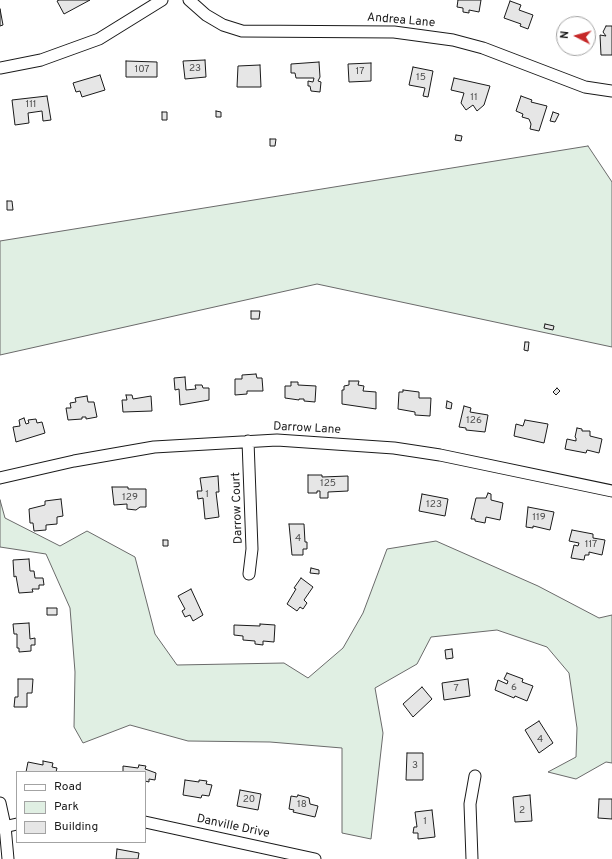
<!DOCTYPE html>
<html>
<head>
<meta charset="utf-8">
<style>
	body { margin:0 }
	#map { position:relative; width:612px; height:859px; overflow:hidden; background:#fff; font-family:Overpass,sans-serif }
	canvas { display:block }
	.legend { position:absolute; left:16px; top:771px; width:130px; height:72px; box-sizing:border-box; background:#fff; border:1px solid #a3a3a3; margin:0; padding:5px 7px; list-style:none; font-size:12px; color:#1a1a1a }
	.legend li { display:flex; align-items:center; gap:8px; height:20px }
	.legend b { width:20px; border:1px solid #a3a3a3 }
	.north { position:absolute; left:556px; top:16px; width:40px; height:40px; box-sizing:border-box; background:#fff; border:1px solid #a3a3a3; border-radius:50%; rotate:276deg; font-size:11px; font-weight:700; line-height:16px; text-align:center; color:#1a1a1a }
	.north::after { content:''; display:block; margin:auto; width:14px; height:18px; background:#c62828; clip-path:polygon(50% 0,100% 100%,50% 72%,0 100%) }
</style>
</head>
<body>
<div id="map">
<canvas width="612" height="859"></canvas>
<ul class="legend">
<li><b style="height:5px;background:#fff"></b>Road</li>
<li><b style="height:11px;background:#e0efe3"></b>Park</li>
<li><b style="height:11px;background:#e6e6e6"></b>Building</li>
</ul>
<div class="north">N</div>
</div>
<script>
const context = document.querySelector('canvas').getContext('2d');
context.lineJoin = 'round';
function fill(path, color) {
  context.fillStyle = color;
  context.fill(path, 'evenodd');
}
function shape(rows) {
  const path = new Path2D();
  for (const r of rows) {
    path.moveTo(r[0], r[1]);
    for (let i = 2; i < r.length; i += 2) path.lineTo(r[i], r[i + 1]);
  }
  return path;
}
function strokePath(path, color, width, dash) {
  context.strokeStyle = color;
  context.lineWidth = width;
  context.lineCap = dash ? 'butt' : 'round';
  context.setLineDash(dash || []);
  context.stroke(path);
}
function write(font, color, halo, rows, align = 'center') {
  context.font = font + ' Overpass,sans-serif';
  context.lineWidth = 3;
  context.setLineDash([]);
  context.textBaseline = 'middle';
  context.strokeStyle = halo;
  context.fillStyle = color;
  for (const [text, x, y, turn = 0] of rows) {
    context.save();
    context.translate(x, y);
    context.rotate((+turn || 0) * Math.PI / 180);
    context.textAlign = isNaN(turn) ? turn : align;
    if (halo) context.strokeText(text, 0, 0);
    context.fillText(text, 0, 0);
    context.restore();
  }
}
const green = shape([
	[588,146,612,182,612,347,317,284,0,355,0,241,588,146],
	[0,500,5,518,60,546,87,531,135,557,155,634,177,665,284,663,308,678,343,648,363,613,387,549,436,541,538,586,599,618,612,615,612,763,606,762,576,779,548,772,576,757,577,728,569,673,547,647,497,630,431,637,417,664,375,688,383,733,371,839,342,833,342,748,270,742,188,741,130,725,83,743,74,727,75,672,70,608,46,554,0,547,0,500]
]);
fill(green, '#e0efe3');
strokePath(green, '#6a6a6a', 1);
const building = shape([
	[59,0,90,0,64,14,57,1,59,0],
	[458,0,481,0,479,12,469,10,469,13,463,12,463,8,457,7,458,0],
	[510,1,521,5,519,10,533,15,528,29,520,26,521,24,504,18,510,1],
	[0,9,3,25,0,26,0,9],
	[606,26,612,26,612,55,601,55,600,35,606,36,603,32,606,26],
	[205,60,206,77,185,79,183,61,205,60],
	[126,61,157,62,157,77,126,77,126,61],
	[319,62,320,77,318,81,321,82,320,92,311,91,310,86,308,86,308,81,313,82,314,78,296,78,295,73,291,73,291,64,319,62],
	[371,63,371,81,349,82,348,64,371,63],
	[260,65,261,87,237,87,238,66,260,65],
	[413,67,433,71,428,97,423,96,425,88,409,85,413,67],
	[100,75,105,90,82,97,80,91,76,92,73,83,100,75],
	[454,78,490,86,484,105,477,111,473,105,466,110,461,103,464,93,451,90,454,78],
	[47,96,51,120,43,121,42,111,28,113,29,123,15,125,12,100,47,96],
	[521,96,532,100,531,102,547,106,539,131,530,129,531,124,529,119,522,117,523,114,516,111,521,96],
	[216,111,221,112,221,117,216,117,216,111],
	[162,112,167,112,167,120,162,120,162,112],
	[553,112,559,114,555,122,550,121,553,112],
	[456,135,462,136,461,141,455,140,456,135],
	[270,139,276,139,275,146,270,146,270,139],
	[7,201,12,201,13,210,7,210,7,201],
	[251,311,260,311,259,319,251,319,251,311],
	[545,324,554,326,553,330,544,328,545,324],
	[525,342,529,342,528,351,524,350,525,342],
	[256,374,257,378,262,378,263,391,247,391,247,394,235,395,235,379,242,379,242,375,256,374],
	[185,377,186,390,196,389,195,385,202,385,203,388,209,388,209,400,180,405,179,389,175,390,174,378,185,377],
	[349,381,359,381,358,385,364,386,363,391,376,392,376,409,342,404,342,390,344,390,344,386,349,385,349,381],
	[291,382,298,382,298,385,316,386,315,402,304,401,304,399,299,399,299,400,285,398,285,386,291,386,291,382],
	[557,388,560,391,556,395,553,392,557,388],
	[403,390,419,392,419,398,431,398,430,416,415,415,415,412,398,409,399,392,403,392,403,390],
	[126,395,132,395,133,399,151,396,152,411,123,412,122,400,127,400,126,395],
	[87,396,88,402,94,402,97,417,86,419,86,417,82,417,82,419,68,420,66,408,71,408,70,403,76,402,75,398,87,396],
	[447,401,452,403,451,409,446,408,447,401],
	[464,406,471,408,470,412,488,415,485,432,466,430,466,428,459,427,464,406],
	[24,418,26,424,29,423,28,420,36,419,37,423,42,422,45,433,16,442,13,427,20,426,19,420,24,418],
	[525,420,548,424,544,443,514,436,516,424,523,426,525,420],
	[577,428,582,429,582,431,590,431,590,436,602,439,599,453,587,450,586,453,565,449,567,439,576,441,576,438,575,437,577,428],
	[308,475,322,475,322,477,348,476,348,491,328,492,328,498,320,498,320,491,317,491,317,493,308,493,308,475],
	[218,476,219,492,216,492,219,517,205,519,203,498,198,499,197,491,202,491,200,478,218,476],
	[112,487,128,487,128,489,146,489,146,507,140,507,136,510,127,509,127,504,114,505,112,487],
	[488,493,491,494,491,500,503,503,500,520,486,517,485,523,475,521,475,519,471,519,476,498,486,498,488,493],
	[422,494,448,499,445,516,419,511,422,494],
	[61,499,63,516,57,517,57,524,46,525,46,530,34,531,33,523,30,523,29,509,45,505,45,501,61,499],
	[528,507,554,512,550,530,533,526,533,528,526,527,528,507],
	[289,524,304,524,305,542,307,542,307,549,303,549,303,555,292,555,289,524],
	[572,530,593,534,593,538,605,540,602,555,589,552,589,555,585,555,584,560,571,558,574,545,578,546,579,543,569,541,572,530],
	[163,540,168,540,168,546,163,546,163,540],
	[29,559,30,571,34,571,35,578,43,578,44,585,39,585,39,589,32,589,33,592,19,593,16,576,14,577,13,560,29,559],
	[311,568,319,570,319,574,310,573,311,568],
	[301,578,313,587,304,600,307,603,303,609,300,607,297,611,287,604,296,589,294,588,301,578],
	[191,589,203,615,193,621,190,615,185,617,182,611,185,609,178,596,191,589],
	[47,608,57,608,57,615,47,615,47,608],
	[29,623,30,639,35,638,35,645,31,645,31,651,19,652,19,648,17,648,17,634,14,634,13,624,29,623],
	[260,624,275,625,274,642,263,641,263,645,255,644,255,641,243,640,243,636,234,635,234,625,260,626,260,624],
	[452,649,453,658,446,659,445,650,452,649],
	[507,673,523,679,522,682,533,686,527,701,515,696,514,698,495,690,498,680,507,684,508,681,504,679,507,673],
	[18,679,33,679,32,693,27,693,27,707,14,707,15,697,18,697,18,679],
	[468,679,470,696,444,700,442,683,468,679],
	[422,687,432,699,413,717,403,704,422,687],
	[539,721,553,743,539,753,525,730,539,721],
	[407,753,423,753,423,780,406,780,407,753],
	[43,761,53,763,52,767,57,768,56,772,26,772,28,762,43,765,43,761],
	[139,765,146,766,145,769,156,773,155,780,149,779,149,782,145,781,145,772,123,772,123,766,138,768,139,765],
	[185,780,199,782,199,780,207,781,206,784,212,785,209,796,202,795,201,798,183,795,185,780],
	[240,790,261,794,258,810,237,806,240,790],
	[298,795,309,798,310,804,318,806,315,817,293,812,294,810,289,809,291,796,297,797,298,795],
	[530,795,532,821,515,822,513,797,530,795],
	[599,799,612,799,612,819,598,818,599,799],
	[432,810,435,837,418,839,418,833,413,833,414,827,417,827,415,812,432,810],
	[117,849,139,853,138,859,116,859,117,849]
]);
fill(building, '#e6e6e6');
strokePath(building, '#1a1a1a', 1);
const minor = shape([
	[189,0,206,15,223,25,242,31,394,32,453,40,483,48,585,87,612,91],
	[0,68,41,60,99,39,162,0],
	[248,441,252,549,249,574],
	[0,478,74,461,154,447,277,440,394,448,440,455,612,491],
	[0,803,5,826,8,859],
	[145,822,315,859],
	[0,828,17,824],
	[472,859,470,804,475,776]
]);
strokePath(minor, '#1a1a1a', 13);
strokePath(minor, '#fff', 11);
write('10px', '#4d4d4d', null, [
	["23",195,69],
	["107",142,70],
	["17",360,72],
	["15",421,78],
	["11",474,98],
	["111",31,105],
	["126",474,421],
	["125",328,484],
	["1",207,495],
	["129",130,498],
	["123",434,505],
	["119",539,518],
	["4",298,539],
	["117",591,545],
	["6",514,688],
	["7",456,689],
	["4",540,740],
	["3",415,766],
	["20",249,800],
	["18",302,805],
	["2",522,811],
	["1",425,822]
]);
write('12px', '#1a1a1a', '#fff', [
	["Andrea Lane",401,21,5],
	["Darrow Lane",307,429,3],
	["Darrow Court",238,508,-92],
	["Danville Drive",233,827,12]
]);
</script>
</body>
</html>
